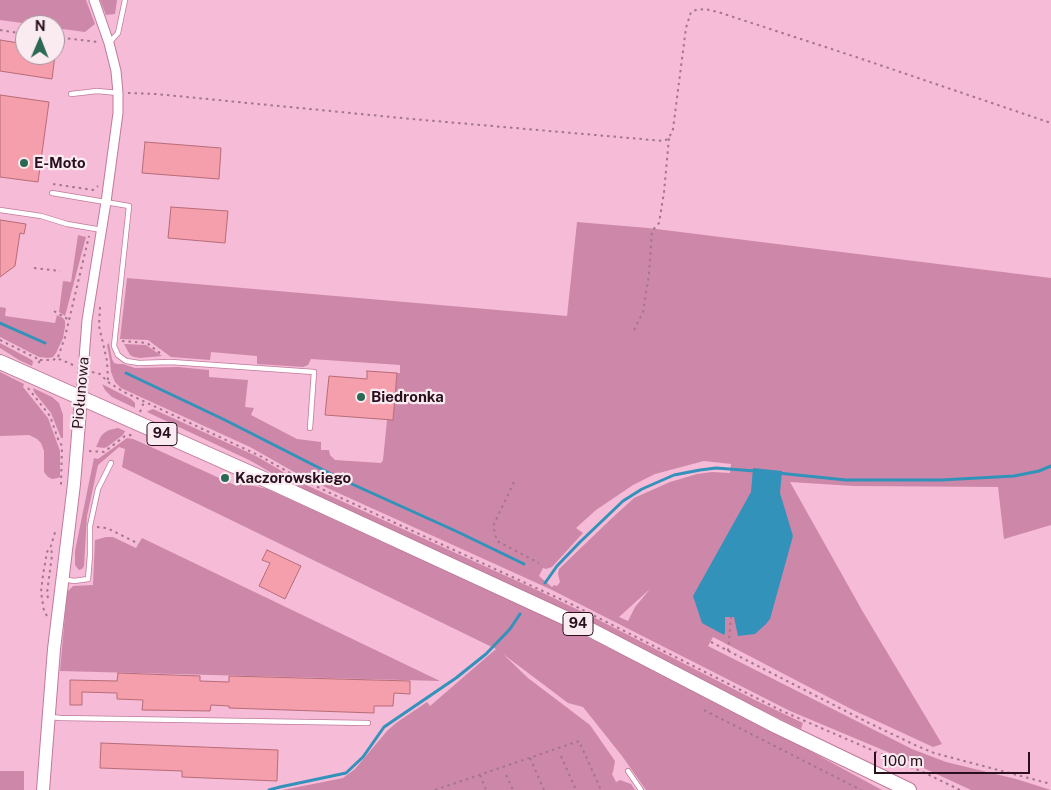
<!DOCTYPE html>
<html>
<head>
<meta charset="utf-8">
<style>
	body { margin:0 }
	#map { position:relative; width:1051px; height:790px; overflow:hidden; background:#f6bbd6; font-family:"Public Sans",sans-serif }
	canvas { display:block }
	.north { position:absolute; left:15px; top:15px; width:50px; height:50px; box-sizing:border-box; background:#faebf1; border:1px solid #a7939d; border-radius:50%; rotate:1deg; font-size:14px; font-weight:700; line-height:20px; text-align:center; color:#2a101e }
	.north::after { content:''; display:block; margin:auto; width:18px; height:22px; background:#2b6955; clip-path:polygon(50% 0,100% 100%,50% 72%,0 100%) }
	.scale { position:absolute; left:874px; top:752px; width:156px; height:22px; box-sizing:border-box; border:2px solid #2a101e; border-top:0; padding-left:6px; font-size:15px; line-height:18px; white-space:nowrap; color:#2a101e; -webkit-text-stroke:4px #faebf1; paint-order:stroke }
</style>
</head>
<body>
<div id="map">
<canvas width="1051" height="790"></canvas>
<div class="north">N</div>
<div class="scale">100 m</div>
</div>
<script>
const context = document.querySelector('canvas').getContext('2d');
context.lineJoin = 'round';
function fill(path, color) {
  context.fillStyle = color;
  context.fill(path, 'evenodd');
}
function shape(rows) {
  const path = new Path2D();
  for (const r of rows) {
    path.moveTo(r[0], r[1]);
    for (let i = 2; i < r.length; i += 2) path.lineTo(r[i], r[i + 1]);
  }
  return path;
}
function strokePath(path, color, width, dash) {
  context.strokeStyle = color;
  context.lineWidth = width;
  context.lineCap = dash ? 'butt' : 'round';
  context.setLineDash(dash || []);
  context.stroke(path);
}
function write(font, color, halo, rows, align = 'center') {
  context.font = font + ' "Public Sans",sans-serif';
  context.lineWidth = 4.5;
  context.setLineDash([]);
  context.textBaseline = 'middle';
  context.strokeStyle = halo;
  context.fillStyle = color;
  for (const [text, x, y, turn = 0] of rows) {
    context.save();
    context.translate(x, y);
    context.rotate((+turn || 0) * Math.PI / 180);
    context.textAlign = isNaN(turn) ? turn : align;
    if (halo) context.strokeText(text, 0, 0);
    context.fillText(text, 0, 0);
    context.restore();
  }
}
fill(shape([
	[0,0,86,0,95,24,85,32,55,28,55,25,37,25,0,20],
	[100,0,117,0,115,14,106,15],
	[577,222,648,228,1051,278,1051,525,1004,539,998,487,853,486,790,482,863,612,942,744,933,747,853,710,713,637,708,646,912,749,946,762,1016,779,1051,790,971,790,902,758,790,711,550,589,303,477,250,447,134,394,121,388,115,382,111,372,110,361,107,345,109,343,112,359,114,363,118,364,123,364,135,368,178,367,209,370,209,377,248,380,245,407,254,408,251,415,297,439,321,442,321,450,329,450,330,455,335,460,381,463,383,460,387,420,393,420,397,373,400,373,400,365,311,359,308,365,303,367,257,364,257,356,211,352,210,360,171,357,148,340,120,339,127,278,567,316],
	[704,461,731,464,730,473,712,472,697,474,670,482,634,498,611,519,559,569,558,574,560,582,557,586,554,585,552,587,539,576,543,568,546,569,552,567,583,533,576,528,596,510,633,485,655,474],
	[650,589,635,607,628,621,619,617],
	[78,235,86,237,65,316,59,312,63,281,71,282],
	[0,307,6,308,5,316,55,323,57,315,63,318,65,321,65,327,63,338,56,353,53,357,48,358,39,357,0,337],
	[0,343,32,360,33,362,32,366,19,360,0,348],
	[124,344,146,345,162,356,140,358,134,357,130,355],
	[0,372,24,384,23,387,48,418,60,451,60,477,58,478,52,479,48,477,44,472,44,451,41,443,37,439,29,435,0,436],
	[102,384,131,399,135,403,135,408,112,397,105,390],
	[33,388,52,397,59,403,63,415,63,438,61,438,51,413,34,392],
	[153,409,256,456,304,484,537,590,595,618,755,700,803,723,801,729,301,490,251,461,147,412,148,411],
	[118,428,125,431,123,435,107,447,104,448,96,447,101,436,104,433,109,430],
	[127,438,133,439,140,442,237,486,239,482,267,489,570,628,801,746,882,790,646,790,622,756,583,707,568,703,503,654,528,678,590,725,615,761,613,772,612,774,616,782,620,780,631,784,635,790,283,790,343,778,355,769,387,731,396,723,427,702,430,706,496,649,122,467,125,449,119,447,98,465,87,516,84,566,82,569,79,570,75,565,75,551,94,458,98,459],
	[106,537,113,537,136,548,142,538,440,681,60,671,67,592,73,586,93,585,95,540],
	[0,771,24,771,24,790,0,790]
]), '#cd88a9');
fill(shape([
	[753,468,782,471,780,493,793,536,770,619,766,624,755,634,738,636,734,617,725,617,725,633,724,635,702,623,693,596,751,492]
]), '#3292ba');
strokePath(shape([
	[0,323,45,343],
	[126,373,225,420,343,480,458,532,524,564],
	[778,473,846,480,941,480,1014,476,1039,471,1051,466],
	[545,583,557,566,580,542,623,501,642,489,674,475,700,470,716,468,755,471],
	[269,790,280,787,346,773,363,757,384,727,456,678,486,654,510,629,520,614]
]), '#3292ba', 3);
const building = shape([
	[0,40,25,44,25,55,55,55,52,79,0,71,0,40],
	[0,95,49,102,38,182,0,177,0,95],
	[145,142,221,148,219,179,142,173,145,142],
	[171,207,228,211,225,243,168,238,171,207],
	[0,220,26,224,24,234,20,233,15,266,0,277,0,220],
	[367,371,397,373,393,420,325,415,329,376,367,379,367,371],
	[267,550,301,566,285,599,259,586,270,563,262,560,267,550],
	[118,673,200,676,200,681,229,682,229,676,410,681,410,694,394,693,393,706,374,706,374,713,229,708,229,706,211,705,210,711,142,710,143,700,117,699,117,693,82,692,82,705,70,705,70,680,117,681,118,673],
	[101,743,278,750,277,781,182,777,182,771,100,768,101,743]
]);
fill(building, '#f59eac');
strokePath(building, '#b66c78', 1);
const lane = shape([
	[109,43,118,33,125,0],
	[71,94,97,91,118,93],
	[52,193,129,206,114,346,118,355,126,361,139,363,171,362,314,372,310,428],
	[0,210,41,216,67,224,102,230],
	[63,579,74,581,88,579,90,555,90,526,98,489,111,463],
	[50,717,61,718,368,723],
	[628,771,641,790]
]);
const street = shape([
	[81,398,87,320,106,202,118,113,118,93,116,71,109,43,94,0]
]);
const secondary = shape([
	[43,790,54,649,74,484,81,398]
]);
const primary = shape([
	[0,362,275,484,587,628,776,726,909,790]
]);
strokePath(lane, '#bf7a9b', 6);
strokePath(street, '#bf7a9b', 11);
strokePath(secondary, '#bf7a9b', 14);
strokePath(primary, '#bf7a9b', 16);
strokePath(shape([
	[0,30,25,34],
	[55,37,99,42],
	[128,93,156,94,412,119,664,141,669,138,673,129,686,28,689,18,691,12,696,10,705,9,718,12,856,57,1051,123],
	[53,184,93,190,98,186],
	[34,268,60,271],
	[100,307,99,326,107,361,108,381],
	[54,311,69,320],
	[634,330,643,312,649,274,652,231,659,223,664,192,669,138],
	[0,340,40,360,38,365],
	[122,341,147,343,161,354],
	[58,357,65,337,89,236],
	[40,360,53,360,57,358,73,365],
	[92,372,100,374,108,382,124,392,260,456,297,477,328,492,571,604,782,711,927,774,960,790],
	[28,388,50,416,58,439,62,446,61,485],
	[140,412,144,402],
	[89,451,104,452,125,436,130,435,135,436],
	[514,482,493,526,497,541,539,563],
	[97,527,107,528,139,544],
	[48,598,47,593,52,555,51,546],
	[47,616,44,611,41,592,43,575,47,552,51,546,56,529],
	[711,642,869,723,915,745,934,753,1051,784],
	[728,651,731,617],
	[704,710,861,790],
	[561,756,576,790],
	[530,758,544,790],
	[480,775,486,790],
	[506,775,513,790],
	[435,790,579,741,601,790]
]), '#a3768b', 2, [2.5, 4]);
strokePath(lane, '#fff', 4.5);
strokePath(street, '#fff', 9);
strokePath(secondary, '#fff', 12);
strokePath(primary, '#fff', 14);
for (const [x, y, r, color] of [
	[24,163,5,"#2b6955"],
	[361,397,5,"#2b6955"],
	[225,478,5,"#2b6955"]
]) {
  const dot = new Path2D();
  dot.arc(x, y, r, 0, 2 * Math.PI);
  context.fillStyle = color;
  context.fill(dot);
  strokePath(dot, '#faebf1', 2);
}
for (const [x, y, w] of [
	[162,434,30],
	[578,624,30]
]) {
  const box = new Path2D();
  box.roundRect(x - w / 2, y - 11.5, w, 23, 4);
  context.fillStyle = '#faebf1';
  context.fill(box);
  strokePath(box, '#2a101e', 1);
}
write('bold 14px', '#2a101e', null, [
	["94",162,434],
	["94",578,624]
]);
write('bold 15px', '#2a101e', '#faebf1', [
	["E-Moto",34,163],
	["Biedronka",371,397],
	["Kaczorowskiego",235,478]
], 'left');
write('15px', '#2a101e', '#faebf1', [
	["Piołunowa",81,393,-85]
]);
</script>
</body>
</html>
